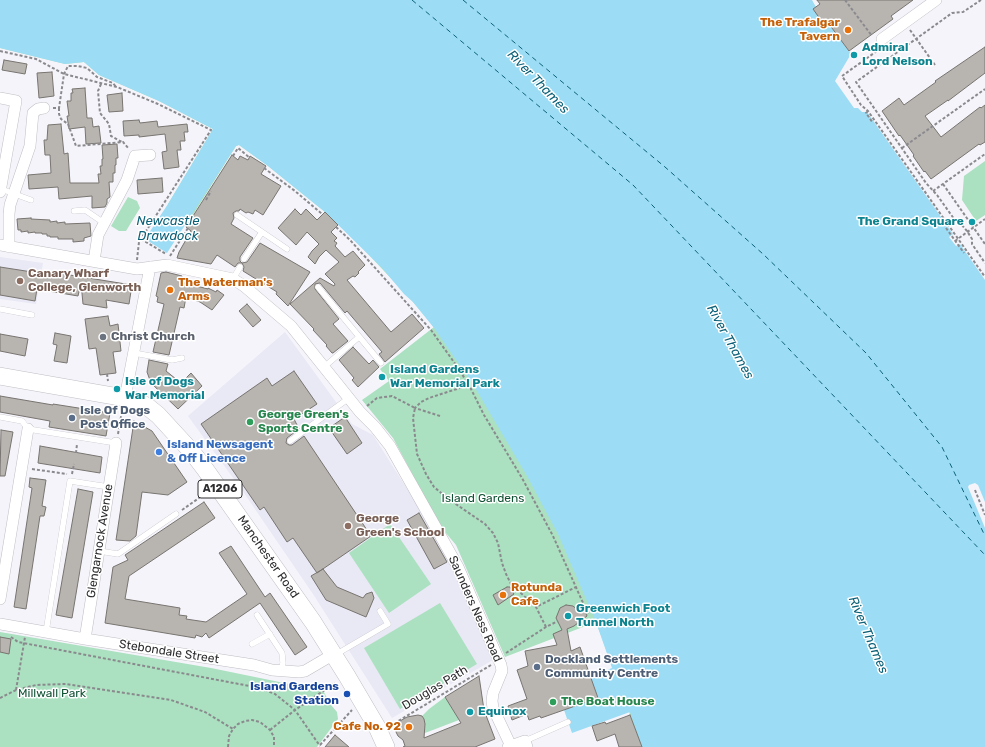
<!DOCTYPE html>
<html>
<head>
<meta charset="utf-8">
<style>
	body { margin:0 }
	canvas { display:block; background:#f5f4fa }
</style>
</head>
<body>
<canvas width="985" height="747"></canvas>
<script>
const context = document.querySelector('canvas').getContext('2d');
context.lineJoin = 'round';
function fill(path, color) {
  context.fillStyle = color;
  context.fill(path, 'evenodd');
}
function shape(rows) {
  const path = new Path2D();
  for (const r of rows) {
    path.moveTo(r[0], r[1]);
    for (let i = 2; i < r.length; i += 2) path.lineTo(r[i], r[i + 1]);
  }
  return path;
}
function strokePath(path, color, width, dash) {
  context.strokeStyle = color;
  context.lineWidth = width;
  context.lineCap = dash ? 'butt' : 'round';
  context.setLineDash(dash || []);
  context.stroke(path);
}
function write(font, color, halo, rows, align = 'center') {
  context.font = font + ' Rubik,sans-serif';
  context.lineWidth = 3;
  context.setLineDash([]);
  context.textBaseline = 'middle';
  context.strokeStyle = halo;
  context.fillStyle = color;
  for (const [text, x, y, turn = 0] of rows) {
    context.save();
    context.translate(x, y);
    context.rotate((+turn || 0) * Math.PI / 180);
    context.textAlign = isNaN(turn) ? turn : align;
    if (halo) context.strokeText(text, 0, 0);
    context.fillText(text, 0, 0);
    context.restore();
  }
}
fill(shape([
	[0,257,43,263,36,304,0,299],
	[285,332,352,424,373,435,421,511,464,591,493,660,392,718,313,594,244,493,188,416]
]), '#e9e8f5');
fill(shape([
	[0,0,227,61,596,519,642,747,596,622,505,657,456,545,440,526,393,438,362,400,389,381,380,369,434,327,413,302,355,240,325,212,268,166,239,145,236,146,191,218,168,204,213,129,159,101,99,75,84,62,65,64,0,48],
	[985,161,985,215,976,221,962,200,964,176],
	[128,197,137,201,140,208,126,231,119,231,111,226],
	[390,524,431,584,389,613,349,553],
	[440,603,477,664,400,709,364,648],
	[0,632,211,668,294,685,320,685,331,705,337,712,338,719,317,747,0,747],
	[445,697,459,720,425,733,424,731,425,724,424,719,422,716,429,709]
]), '#abe1c0');
fill(shape([
	[0,0,812,0,816,7,823,22,826,20,851,54,835,81,854,108,858,108,862,112,867,112,953,234,949,237,956,246,960,244,985,280,985,747,642,747,630,712,572,733,564,710,598,698,590,677,612,668,596,622,558,534,527,476,474,386,434,328,413,302,404,294,382,268,325,212,268,166,239,145,236,146,167,253,145,239,168,204,213,129,159,101,99,75,84,62,65,64,0,48]
]), '#9cddf5');
fill(shape([
	[975,483,978,485,985,502,985,528,968,487,969,485]
]), '#f5f4fa');
strokePath(shape([
	[412,0,633,185,985,555],
	[463,0,665,167,763,254,866,353,942,447,985,536]
]), '#0c6179', 1, [5, 4]);
const building = shape([
	[817,0,913,0,891,16,893,19,849,51,826,20,823,23,813,9,820,4,817,0],
	[985,47,985,73,948,101,948,100,925,116,941,137,980,107,981,108,985,105,985,142,980,145,979,144,931,179,925,171,924,172,913,156,914,155,900,135,899,136,882,111,899,98,904,105,936,82,935,81,985,47],
	[4,60,27,64,25,74,2,70,4,60],
	[52,72,54,96,39,98,37,73,52,72],
	[85,88,87,118,92,118,93,127,99,126,101,143,86,144,85,127,69,129,67,116,69,116,67,101,71,101,71,93,73,93,72,89,85,88],
	[122,93,123,111,109,112,107,95,122,93],
	[139,120,140,123,157,121,158,127,187,124,188,132,184,132,185,141,180,141,181,150,177,150,179,167,164,169,162,152,167,151,165,134,139,137,139,135,124,136,123,121,139,120],
	[61,124,64,154,68,153,70,183,99,183,98,174,101,174,100,166,102,166,102,159,103,159,102,145,117,144,118,158,116,158,116,165,115,165,115,173,113,173,113,182,109,182,110,197,107,199,107,203,105,207,92,208,92,196,59,199,58,187,29,189,28,175,51,173,50,155,45,155,44,140,47,140,48,125,61,124],
	[232,155,238,160,240,156,248,160,250,156,266,166,261,174,281,186,263,215,255,210,253,214,248,212,246,213,240,209,239,211,236,211,233,213,234,218,231,224,253,238,240,257,240,261,242,263,247,262,260,243,310,272,288,306,276,294,277,292,243,271,244,267,242,263,238,263,235,267,217,255,211,264,177,258,179,252,191,231,186,227,232,155],
	[162,178,163,192,138,194,137,180,162,178],
	[295,209,301,215,306,209,317,220,325,212,338,225,331,232,337,238,334,241,337,243,335,246,345,257,353,251,365,265,358,272,359,273,355,277,353,276,347,280,391,332,412,314,424,328,385,362,379,354,382,352,347,311,345,313,320,283,315,284,315,289,339,319,333,324,348,341,333,353,332,353,326,346,327,345,313,330,314,329,290,304,320,278,334,286,335,284,325,274,339,262,326,250,319,257,315,264,308,257,312,251,319,244,307,232,296,245,278,228,295,209],
	[31,218,31,219,50,220,50,222,57,221,57,223,65,222,65,224,90,223,91,236,84,238,84,241,73,242,73,239,58,239,58,237,50,237,50,236,47,236,47,234,42,234,42,233,35,233,35,232,28,233,28,231,21,232,21,230,18,230,17,219,31,218],
	[0,267,45,274,45,271,132,285,129,304,106,300,107,308,83,304,81,283,78,296,37,289,35,301,0,295,0,267],
	[166,272,182,276,181,282,208,289,208,288,216,292,217,290,224,295,212,310,200,302,186,297,184,308,180,307,169,355,153,352,164,304,157,302,158,297,156,296,161,273,166,272],
	[247,304,261,320,253,327,239,311,247,304],
	[108,316,110,326,118,324,121,351,113,352,116,373,100,375,96,348,89,349,85,319,108,316],
	[55,333,71,336,67,363,54,361,57,345,53,344,55,333],
	[0,334,28,339,25,356,0,351,0,334],
	[353,347,369,364,373,360,379,367,358,387,352,380,354,378,339,360,353,347],
	[149,360,168,364,166,371,181,383,191,373,202,386,178,409,151,383,147,372,149,360],
	[294,371,317,404,294,419,299,429,287,438,286,443,289,445,292,445,304,436,371,536,317,573,293,538,287,542,264,507,260,510,201,424,267,378,272,386,294,371],
	[0,396,53,405,53,404,110,413,106,436,49,427,50,421,0,412,0,396],
	[345,417,362,443,347,454,329,428,345,417],
	[134,421,152,431,187,482,168,495,142,492,136,536,130,541,116,540,134,421],
	[1,430,13,432,5,476,0,476,1,430],
	[40,446,102,457,100,473,38,463,40,446],
	[30,478,46,480,42,506,46,507,44,516,40,516,26,609,14,607,32,488,29,487,30,478],
	[78,489,93,492,72,618,56,615,78,489],
	[204,502,215,518,129,576,125,599,180,608,179,615,187,616,186,619,206,622,247,594,219,553,231,546,265,597,270,593,307,647,295,655,260,603,209,638,206,633,202,637,196,635,195,638,105,623,113,567,128,560,125,555,204,502],
	[419,513,447,562,434,569,407,520,419,513],
	[323,569,337,587,363,598,366,594,372,592,374,598,366,617,326,600,311,576,323,569],
	[507,587,510,587,514,594,498,605,493,595,507,587],
	[566,605,573,606,579,611,584,609,587,616,574,626,567,629,571,651,580,647,598,698,541,718,540,716,529,720,527,714,512,720,508,706,527,699,517,670,528,666,525,651,557,645,553,634,562,630,556,618,560,608,566,605],
	[0,637,11,639,9,654,0,652,0,637],
	[479,676,484,710,495,739,475,747,403,747,405,746,403,740,398,736,396,732,396,728,400,721,407,717,418,715,422,716,424,719,425,724,424,738,461,723,445,697,479,676],
	[630,715,642,747,619,747,615,734,597,741,592,726,605,722,606,724,630,715],
	[335,735,349,747,325,747,335,735]
]);
fill(building, '#b8b4b0');
strokePath(building, '#787470', 1);
const lane = shape([
	[1,189,31,200],
	[74,211,85,210,104,223],
	[237,215,287,249],
	[244,259,262,232],
	[233,279,240,267],
	[318,287,381,363],
	[0,309,32,315],
	[134,353,172,360,182,358],
	[324,367,359,337],
	[0,417,22,421,28,429,116,443],
	[290,441,349,398],
	[99,551,118,554,176,514],
	[257,615,282,653,283,663,281,670],
	[46,632,70,481,109,487],
	[252,644,270,634],
	[335,655,388,624,380,611],
	[525,741,568,722]
]);
const street = shape([
	[882,39,936,0],
	[0,98,16,101,0,192],
	[0,245,137,269,167,265,233,279,244,286,291,326,360,412,375,427,390,446,458,567,501,665,502,671,493,693,492,701,493,708,511,746],
	[9,247,9,214,10,205,30,146,33,113,38,109,44,108],
	[94,261,98,235,127,180,135,156,150,155],
	[125,398,150,267],
	[0,599,28,429],
	[0,624,85,639,254,665,272,670,299,672,305,671,334,654],
	[85,639,116,443],
	[508,747,525,741,527,747]
]);
const primary = shape([
	[0,376,125,398,137,401,148,407,158,415,192,452,205,469,313,622,347,676,377,727,386,747]
]);
strokePath(lane, '#bfbfc4', 6);
strokePath(street, '#bfbfc4', 12);
strokePath(primary, '#bfbfc4', 18);
strokePath(shape([
	[845,0,872,36],
	[981,0,963,12,952,13,856,82,926,183,937,195,957,223,961,224,967,231,972,239,972,244,985,263],
	[910,30,935,65],
	[881,48,842,76,861,105,868,111,985,277],
	[0,51,36,59,64,74,117,87,158,104,211,130,139,242,137,260],
	[101,84,98,91,100,113,109,124,111,136,122,142],
	[53,108,59,108,64,74,68,66,78,66,87,68,97,77,113,83,116,87],
	[59,108,59,114,61,119,68,124,76,146,123,142,129,149],
	[868,111,866,113,873,123],
	[902,148,985,89],
	[233,156,238,148,250,158],
	[264,168,295,191,322,214],
	[943,184,985,244],
	[933,191,985,154],
	[206,200,211,191],
	[336,227,350,240,431,330,456,365,469,385,484,415,522,478,553,536,588,614],
	[946,228,964,253],
	[141,239,166,254],
	[955,241,985,219],
	[170,256,188,228],
	[107,374,108,381],
	[367,406,377,398,392,396,415,408,413,418,417,454,426,474,434,487,447,498,485,524,493,533,498,543,502,563,506,574,511,584,536,607],
	[440,416,415,408,421,402,429,398,469,385],
	[118,434,122,411],
	[76,453,77,444],
	[32,469,67,474],
	[72,474,74,464],
	[975,490,985,515],
	[182,510,206,493],
	[546,627,536,607,576,587],
	[11,637,18,642,260,688,275,694,295,710,320,746],
	[506,653,546,627,558,621],
	[16,690,25,637],
	[0,698,16,690,36,685,66,684,171,700,205,712,233,729],
	[390,726,491,665],
	[270,730,295,710,335,683],
	[320,745,352,710],
	[228,747,229,736,233,729,238,724,245,721,252,720,260,722,270,730,274,737,274,747]
]), '#8a8a8e', 2, [3, 2]);
strokePath(lane, '#fff', 5.5);
strokePath(street, '#fff', 11);
strokePath(primary, '#fff', 17);
for (const [x, y, r, color] of [
	[848,30,4,"#e8710a"],
	[854,55,4,"#0f9aa8"],
	[972,222,4,"#0f9aa8"],
	[20,281,4,"#8d6e63"],
	[170,290,4,"#e8710a"],
	[103,337,4,"#6b7280"],
	[382,377,4,"#0f9aa8"],
	[117,389,4,"#0f9aa8"],
	[72,418,4,"#5c6f8a"],
	[250,422,4,"#2e9e5b"],
	[159,452,4,"#3f7fe0"],
	[348,526,4,"#8d6e63"],
	[503,595,4,"#e8710a"],
	[568,616,4,"#0f9aa8"],
	[537,667,4,"#5c6f8a"],
	[347,694,4,"#1a4fb4"],
	[553,702,4,"#2e9e5b"],
	[470,712,4,"#0f9aa8"],
	[409,727,4,"#e8710a"]
]) {
  const dot = new Path2D();
  dot.arc(x, y, r, 0, 2 * Math.PI);
  context.fillStyle = color;
  context.fill(dot);
  strokePath(dot, '#fff', 1.5);
}
for (const [x, y, w] of [
	[220,489,44]
]) {
  const box = new Path2D();
  box.roundRect(x - w / 2, y - 9, w, 18, 3);
  context.fillStyle = '#fff';
  context.fill(box);
  strokePath(box, '#2e2e30', 1);
}
write('bold 11px', '#2e2e30', null, [
	["A1206",220,489]
]);
write('bold 12px', '#c56008', '#fff', [
	["The Trafalgar",840,23],
	["Tavern",840,37],
	["The Waterman's",178,283,"left"],
	["Arms",178,297,"left"],
	["Rotunda",511,588,"left"],
	["Cafe",511,602,"left"],
	["Cafe No. 92",401,727]
], 'right');
write('bold 12px', '#0d838f', '#fff', [
	["Admiral",862,48],
	["Lord Nelson",862,62],
	["The Grand Square",964,222,"right"],
	["Island Gardens",390,370],
	["War Memorial Park",390,384],
	["Isle of Dogs",125,382],
	["War Memorial",125,396],
	["Greenwich Foot",576,609],
	["Tunnel North",576,623],
	["Equinox",478,712]
], 'left');
write('bold 12px', '#785e54', '#fff', [
	["Canary Wharf",28,274],
	["College, Glenworth",28,288],
	["George",356,519],
	["Green's School",356,533]
], 'left');
write('bold 12px', '#5b616d', '#fff', [
	["Christ Church",111,337]
], 'left');
write('bold 12px', '#4e5e75', '#fff', [
	["Isle Of Dogs",80,411],
	["Post Office",80,425],
	["Dockland Settlements",545,660],
	["Community Centre",545,674]
], 'left');
write('bold 12px', '#27864d', '#fff', [
	["George Green's",258,415],
	["Sports Centre",258,429],
	["The Boat House",561,702]
], 'left');
write('bold 12px', '#366cbe', '#fff', [
	["Island Newsagent",167,445],
	["& Off Licence",167,459]
], 'left');
write('12px', '#105133', '#fff', [
	["Island Gardens",483,499],
	["Millwall Park",52,694]
]);
write('12px', '#2e2e30', '#fff', [
	["Glengarnock Avenue",100,541,-81],
	["Manchester Road",268,557,55],
	["Saunders Ness Road",475,609,66],
	["Stebondale Street",169,652,9],
	["Douglas Path",435,688,-31]
]);
write('bold 12px', '#164399', '#fff', [
	["Island Gardens",339,687],
	["Station",339,701]
], 'right');
write('italic 13px', '#0c6179', '#fff', [
	["River Thames",538,82,46],
	["Newcastle",168,221],
	["Drawdock",168,236],
	["River Thames",730,342,61],
	["River Thames",868,635,67]
]);
</script>
</body>
</html>
